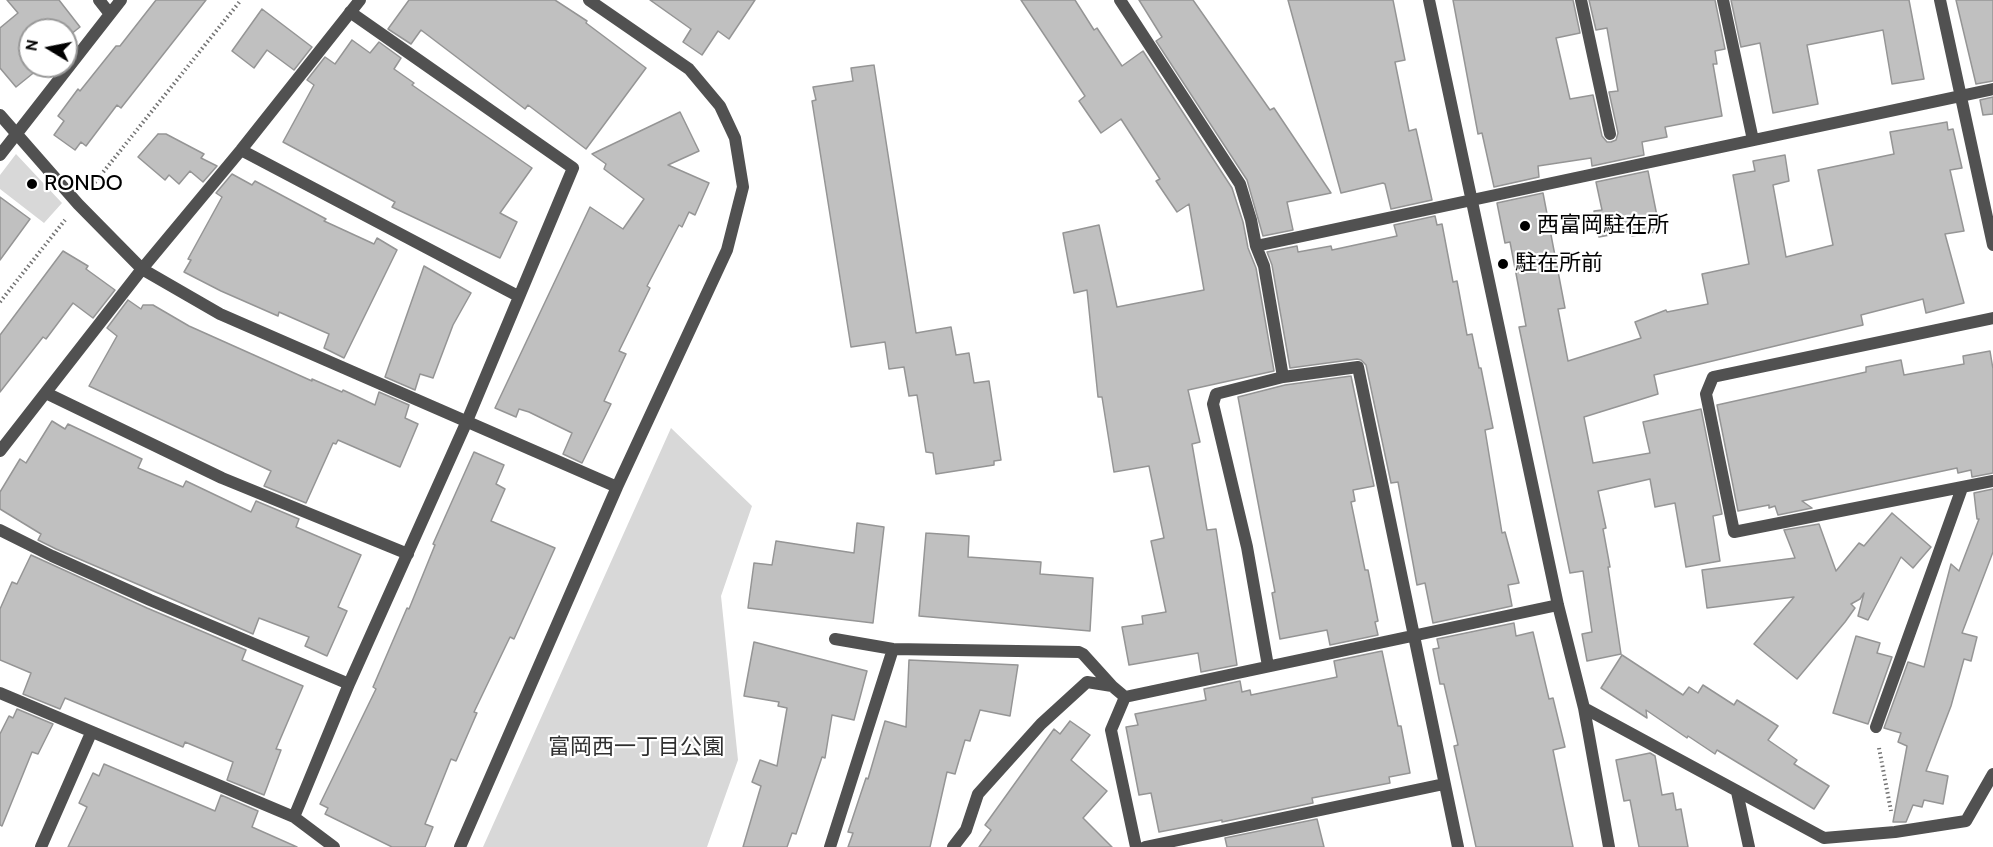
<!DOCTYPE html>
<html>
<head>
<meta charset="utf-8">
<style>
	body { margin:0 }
	#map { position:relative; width:1993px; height:847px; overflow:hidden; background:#fff; font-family:Cabin,sans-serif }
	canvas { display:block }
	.north { position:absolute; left:18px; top:18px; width:60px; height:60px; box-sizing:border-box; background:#fff; border:2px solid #999; border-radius:50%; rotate:280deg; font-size:16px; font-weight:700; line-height:24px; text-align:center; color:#000 }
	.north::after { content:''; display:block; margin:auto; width:21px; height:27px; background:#000; clip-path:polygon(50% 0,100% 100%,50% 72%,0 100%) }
</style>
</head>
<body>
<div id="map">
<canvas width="1993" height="847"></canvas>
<div class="north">N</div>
</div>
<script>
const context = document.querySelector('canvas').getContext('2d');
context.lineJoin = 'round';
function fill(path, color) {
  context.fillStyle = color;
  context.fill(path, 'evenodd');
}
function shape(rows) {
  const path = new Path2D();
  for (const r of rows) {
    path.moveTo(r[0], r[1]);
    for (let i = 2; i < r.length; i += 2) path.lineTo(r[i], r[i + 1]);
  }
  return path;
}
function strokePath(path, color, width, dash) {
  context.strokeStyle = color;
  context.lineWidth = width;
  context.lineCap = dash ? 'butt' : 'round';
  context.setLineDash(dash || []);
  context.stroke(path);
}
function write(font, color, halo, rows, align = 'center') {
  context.font = font + ' Cabin,"Noto Sans JP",sans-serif';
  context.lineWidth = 4.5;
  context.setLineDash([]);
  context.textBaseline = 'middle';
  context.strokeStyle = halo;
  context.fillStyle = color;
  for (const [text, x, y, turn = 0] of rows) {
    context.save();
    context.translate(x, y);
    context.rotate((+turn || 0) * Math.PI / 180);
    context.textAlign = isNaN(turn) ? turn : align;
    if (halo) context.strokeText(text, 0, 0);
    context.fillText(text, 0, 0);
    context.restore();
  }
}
fill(shape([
	[16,154,62,203,44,223,0,189,0,175],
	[671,428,752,506,721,596,738,760,707,847,483,847]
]), '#d8d8d8');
const building = shape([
	[7,0,59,0,80,27,66,38,66,30,30,30,30,66,42,66,16,87,0,68,0,28,18,13,7,0],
	[156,0,206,0,121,108,117,105,86,146,81,142,75,150,54,135,64,121,58,116,78,89,80,91,116,46,120,46,156,0],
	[409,0,555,0,587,21,586,23,646,68,586,149,528,105,525,109,421,30,411,44,388,29,409,0],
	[650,0,755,0,729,39,718,31,702,55,683,42,691,29,650,0],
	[1021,0,1075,0,1094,30,1097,28,1122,66,1143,51,1232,188,1243,222,1248,248,1256,268,1274,371,1188,390,1200,442,1192,444,1207,530,1216,529,1237,665,1201,672,1198,653,1129,665,1122,627,1143,624,1142,616,1166,612,1151,541,1164,538,1149,466,1114,472,1102,397,1098,397,1087,290,1074,293,1063,233,1099,225,1117,307,1204,290,1189,204,1177,212,1156,181,1160,179,1121,119,1101,133,1079,101,1085,96,1021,0],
	[1139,0,1193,0,1270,110,1274,108,1331,193,1287,202,1293,230,1263,236,1247,180,1156,41,1162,37,1139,0],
	[1288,0,1393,0,1405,60,1395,62,1409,131,1416,129,1432,200,1391,209,1385,184,1383,183,1341,193,1288,0],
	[1453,0,1573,0,1580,33,1556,38,1570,99,1593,95,1602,136,1607,142,1611,142,1616,140,1618,133,1609,92,1618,91,1607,28,1596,30,1589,0,1715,0,1725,49,1715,51,1717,64,1713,64,1722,116,1665,127,1667,137,1642,142,1644,155,1592,166,1591,158,1538,166,1539,177,1494,187,1482,133,1478,134,1453,0],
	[1731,0,1909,0,1924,79,1892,84,1883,30,1807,45,1818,104,1773,113,1760,43,1741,47,1731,0],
	[1956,0,1993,0,1993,81,1976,84,1956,0],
	[262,9,312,47,294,70,267,50,254,68,232,51,262,9],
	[352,40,370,53,379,42,401,58,394,69,414,83,412,85,532,168,500,213,517,222,500,258,392,207,395,202,283,142,314,85,307,80,325,57,335,64,352,40],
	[874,65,916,333,951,327,956,355,969,353,974,383,989,381,1001,460,994,461,994,465,936,474,933,453,926,452,917,395,909,396,904,367,889,369,885,342,851,347,812,101,816,100,813,87,853,81,851,68,874,65],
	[1993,97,1993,114,1983,115,1980,100,1993,97],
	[680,112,699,151,668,165,709,183,695,215,689,212,682,227,679,225,647,286,650,288,619,351,626,354,604,401,611,404,582,463,563,454,572,433,529,412,519,409,516,417,495,408,590,207,623,229,644,199,604,169,606,164,592,154,680,112],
	[1947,122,1948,130,1953,129,1962,168,1950,170,1964,231,1945,234,1964,303,1926,313,1923,299,1861,315,1863,325,1654,375,1658,394,1584,417,1593,463,1650,453,1643,422,1701,409,1722,514,1713,516,1720,561,1686,567,1675,503,1655,507,1650,479,1598,491,1606,528,1603,529,1610,567,1608,567,1621,654,1587,661,1582,634,1592,632,1583,571,1570,573,1519,327,1526,326,1510,242,1505,243,1497,203,1543,193,1565,308,1558,309,1568,361,1641,338,1635,322,1666,310,1667,312,1708,304,1702,274,1749,264,1733,175,1755,171,1753,161,1785,155,1789,181,1773,185,1786,257,1833,245,1818,170,1894,154,1890,132,1947,122],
	[158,134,166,134,204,154,201,158,217,166,203,182,190,171,179,184,169,175,165,180,138,157,158,134],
	[1648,171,1660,231,1632,236,1631,231,1599,237,1594,211,1602,210,1596,182,1648,171],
	[232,174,252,185,255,181,326,219,324,221,374,244,377,238,397,250,344,358,324,348,329,334,279,312,278,316,221,291,184,272,191,260,188,259,222,197,216,193,232,174],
	[0,197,30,219,0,260,0,197],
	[1435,216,1437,225,1442,224,1453,282,1457,281,1467,335,1472,334,1479,368,1481,368,1493,428,1485,430,1502,533,1505,532,1519,583,1508,585,1512,606,1433,623,1425,583,1417,585,1398,482,1391,483,1366,365,1361,360,1357,359,1290,368,1272,265,1267,252,1297,246,1298,252,1331,246,1332,250,1397,236,1394,225,1435,216],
	[63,251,88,266,86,269,115,290,93,318,73,303,46,339,43,337,0,392,0,335,63,251],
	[424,266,471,293,453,325,433,378,420,374,415,390,385,377,424,266],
	[128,300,141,309,143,305,153,305,189,326,312,381,312,379,342,392,343,390,375,405,379,392,409,405,405,418,418,424,400,467,338,440,336,444,333,443,306,503,264,486,271,471,89,386,117,336,107,328,128,300],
	[1990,351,1993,369,1993,473,1972,477,1971,470,1958,473,1957,468,1802,501,1812,508,1778,515,1775,506,1769,508,1769,505,1738,511,1717,405,1866,372,1866,367,1901,360,1904,375,1964,364,1963,356,1990,351],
	[1351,376,1374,486,1353,490,1355,501,1351,502,1365,570,1368,570,1378,621,1375,622,1378,635,1330,645,1327,630,1280,639,1272,593,1275,592,1238,397,1285,385,1351,376],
	[52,421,65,429,68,424,142,459,138,468,183,487,186,481,251,512,256,501,299,519,296,527,361,555,338,607,347,611,327,656,305,646,309,637,259,618,253,634,56,549,38,540,41,534,0,509,0,492,20,459,26,463,52,421],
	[474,452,504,465,496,484,505,489,491,521,555,548,514,639,510,637,474,712,477,713,456,761,451,759,425,824,433,827,425,847,392,847,325,814,328,808,320,804,376,689,373,687,407,608,409,609,435,545,433,544,474,452],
	[1993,489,1993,552,1962,633,1977,637,1971,661,1964,659,1951,706,1926,771,1948,776,1943,804,1924,800,1922,807,1913,805,1906,822,1893,822,1907,746,1898,742,1901,733,1884,728,1908,662,1924,667,1951,564,1959,571,1979,519,1977,519,1974,493,1993,489],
	[1892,513,1931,547,1913,568,1901,557,1868,620,1858,616,1864,593,1860,599,1851,604,1855,608,1845,622,1797,679,1754,644,1794,597,1707,608,1702,570,1795,558,1784,530,1819,524,1836,571,1859,543,1864,546,1892,513],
	[857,523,884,527,873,623,748,608,754,563,772,565,776,541,854,553,857,523],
	[926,533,969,536,968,557,1041,562,1040,574,1093,578,1090,631,919,616,926,533],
	[31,555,147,608,246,650,242,660,303,686,276,749,281,750,264,795,227,780,233,762,185,742,183,747,65,698,60,709,23,694,31,673,0,660,0,609,12,582,17,584,31,555],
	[1514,623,1516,636,1533,632,1549,699,1553,698,1565,747,1553,750,1573,847,1476,847,1454,746,1458,745,1444,684,1440,684,1433,649,1439,648,1437,639,1514,623],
	[1856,636,1880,643,1877,653,1892,657,1868,724,1833,713,1856,636],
	[754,642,867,671,854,720,832,715,825,758,822,757,796,834,792,833,787,847,743,847,761,786,752,782,760,760,777,766,787,708,778,706,779,702,744,696,754,642],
	[1382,651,1398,726,1401,726,1410,773,1389,777,1390,783,1312,798,1313,803,1222,822,1222,820,1159,832,1151,793,1139,795,1133,764,1126,727,1138,725,1135,714,1206,700,1204,689,1240,681,1242,692,1250,690,1251,695,1337,677,1334,661,1382,651],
	[1622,655,1683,695,1689,687,1698,693,1703,685,1734,705,1737,700,1778,726,1768,740,1797,760,1794,764,1829,786,1814,809,1717,750,1715,754,1688,736,1687,738,1646,710,1647,718,1601,688,1622,655],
	[909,660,1018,665,1010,716,980,710,970,741,965,740,955,774,947,772,930,847,848,847,853,833,848,832,866,778,868,779,885,721,906,727,909,660],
	[17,709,53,724,38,754,32,752,2,826,0,825,0,734,9,716,13,718,17,709],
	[1070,721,1090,735,1071,760,1107,791,1083,818,1112,847,979,847,991,830,985,825,1054,729,1060,734,1070,721],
	[1650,753,1655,756,1662,795,1673,793,1676,810,1681,809,1688,847,1639,847,1630,800,1624,801,1616,760,1650,753],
	[104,764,215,811,221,795,258,811,252,827,297,847,68,847,87,807,79,803,93,773,99,776,104,764],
	[1317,819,1324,847,1227,847,1225,838,1317,819]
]);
fill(building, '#c0c0c0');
strokePath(building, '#959595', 1.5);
strokePath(shape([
	[92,186,241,0],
	[0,302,65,220],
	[1879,748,1891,811]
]), '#737373', 4, [1.5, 3]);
strokePath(shape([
	[99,0,110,14],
	[1120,0,1240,184,1251,220,1256,246,1264,266,1283,377,1358,367,1458,847],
	[1429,0,1558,605,1584,708,1609,847],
	[1581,0,1610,134],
	[1723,0,1753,140],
	[1940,0,1993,245],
	[0,115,78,204,142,269,220,314,617,487],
	[241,150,518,296],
	[0,155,121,0],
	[1256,246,1993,89],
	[1993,318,1713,377,1706,394,1734,532,1993,481],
	[46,393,222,478,408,554],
	[0,451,142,269,241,150,360,0],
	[0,530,52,556,150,600,349,684],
	[835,639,893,649,1079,652,1083,654,1112,686],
	[1268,666,1247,547,1213,404,1216,394,1283,377],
	[0,693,294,817,334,847],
	[1125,697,1558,605],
	[1584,708,1824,838,1895,832,1966,821,1993,774],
	[1876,727,1962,488],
	[1737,792,1749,847],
	[294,817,349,684,467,421,573,168,350,12],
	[41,847,91,733],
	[460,847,617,487,727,250,743,187,735,138,720,106,689,69,589,0],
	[830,847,893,649],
	[953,847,966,830,978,794,1041,724,1087,682,1112,686,1125,697,1111,730,1136,847],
	[1145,847,1444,784]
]), '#515151', 12);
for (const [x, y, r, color] of [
	[32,184,6,"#000"],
	[1525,226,6,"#000"],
	[1503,264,6,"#000"]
]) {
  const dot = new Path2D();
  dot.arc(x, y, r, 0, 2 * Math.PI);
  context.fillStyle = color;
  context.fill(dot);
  strokePath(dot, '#fff', 2);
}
write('22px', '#000', '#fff', [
	["RONDO",44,184],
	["西富岡駐在所",1537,226],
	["駐在所前",1515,264]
], 'left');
write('22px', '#2f2f2f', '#fff', [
	["富岡西一丁目公園",636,748]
]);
</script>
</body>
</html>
